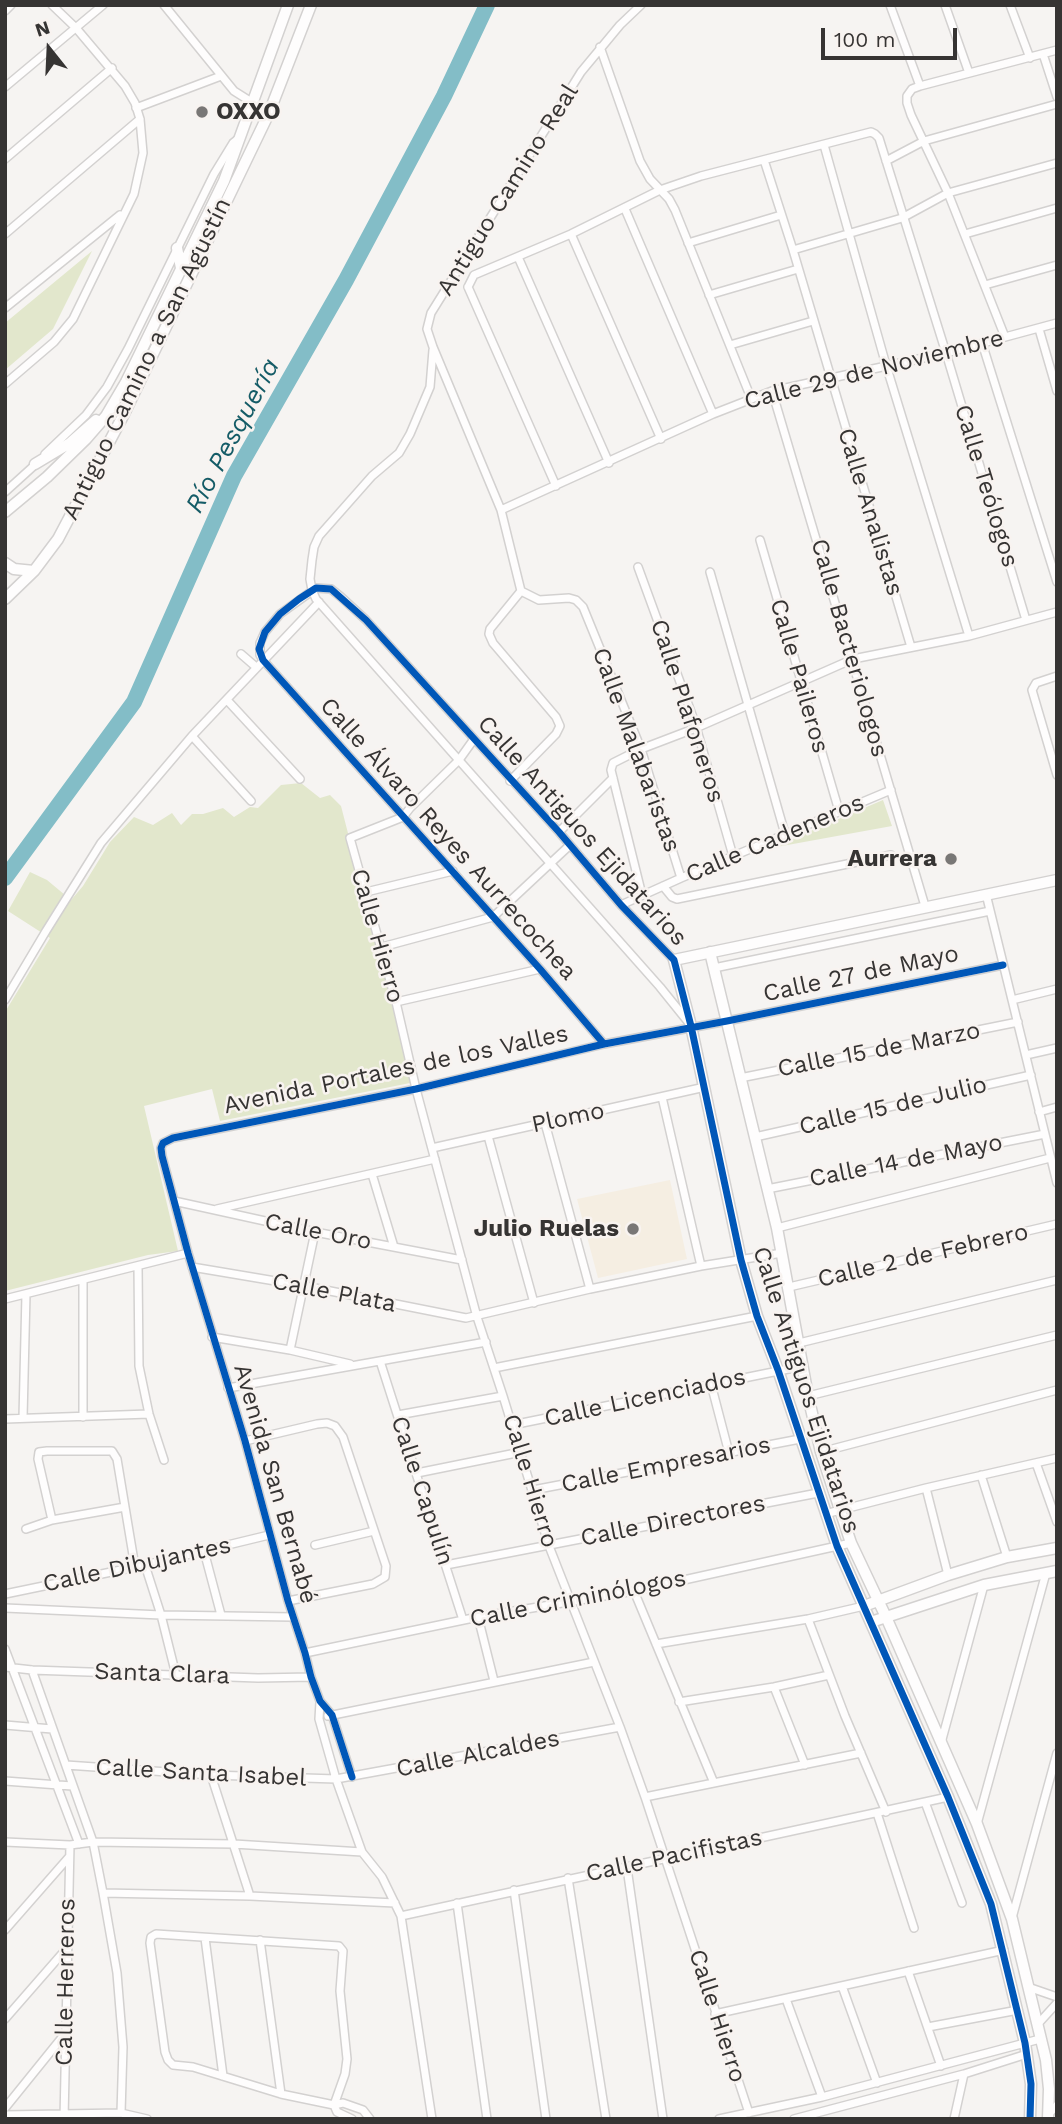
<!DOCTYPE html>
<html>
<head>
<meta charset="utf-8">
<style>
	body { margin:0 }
	#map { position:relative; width:1062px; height:2124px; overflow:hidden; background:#f6f4f2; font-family:"Work Sans",sans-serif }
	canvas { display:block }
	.frame { position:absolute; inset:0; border:7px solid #363433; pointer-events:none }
	.north { position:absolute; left:14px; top:14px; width:70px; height:70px; -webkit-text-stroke:5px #f8f3f0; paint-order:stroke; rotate:342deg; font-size:19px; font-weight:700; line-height:28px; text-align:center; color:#363433 }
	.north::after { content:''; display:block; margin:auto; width:24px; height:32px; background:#363433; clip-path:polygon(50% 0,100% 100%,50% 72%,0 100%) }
	.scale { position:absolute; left:821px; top:28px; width:136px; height:32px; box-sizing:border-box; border:4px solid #363433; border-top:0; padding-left:9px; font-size:21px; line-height:24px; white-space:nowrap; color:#363433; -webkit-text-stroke:5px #f8f3f0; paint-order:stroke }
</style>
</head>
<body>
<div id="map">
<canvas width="1062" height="2124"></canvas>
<div class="frame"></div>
<div class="north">N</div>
<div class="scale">100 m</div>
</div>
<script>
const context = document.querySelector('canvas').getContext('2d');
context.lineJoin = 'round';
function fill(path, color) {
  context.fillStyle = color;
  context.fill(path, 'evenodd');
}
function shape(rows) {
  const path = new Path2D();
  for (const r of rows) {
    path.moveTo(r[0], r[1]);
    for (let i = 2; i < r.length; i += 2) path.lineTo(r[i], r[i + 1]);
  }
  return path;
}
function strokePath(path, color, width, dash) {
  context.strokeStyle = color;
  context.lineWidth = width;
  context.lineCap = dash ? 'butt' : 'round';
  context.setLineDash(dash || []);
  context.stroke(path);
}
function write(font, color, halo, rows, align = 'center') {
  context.font = font + ' "Work Sans",sans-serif';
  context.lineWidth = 5;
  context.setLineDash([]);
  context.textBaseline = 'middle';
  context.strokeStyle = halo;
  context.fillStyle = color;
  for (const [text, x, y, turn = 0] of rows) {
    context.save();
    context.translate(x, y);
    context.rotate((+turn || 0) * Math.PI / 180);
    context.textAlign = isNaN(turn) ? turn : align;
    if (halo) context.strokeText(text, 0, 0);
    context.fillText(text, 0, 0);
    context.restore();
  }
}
fill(shape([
	[670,1180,687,1259,598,1278,577,1199]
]), '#f5eee2');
fill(shape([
	[92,251,53,329,5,370,5,323],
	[301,783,320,798,330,795,341,806,404,1051,410,1083,220,1121,212,1089,144,1106,178,1251,148,1255,5,1291,5,1012,50,938,8,911,30,872,47,880,71,900,83,886,110,842,134,817,153,825,172,813,181,825,192,814,203,814,223,808,234,817,250,807,258,808,281,785],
	[883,800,892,826,771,848]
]), '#e2e7cc');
strokePath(shape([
	[5,878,134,702,234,476,346,280,444,96,487,5]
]), '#83bdc7', 16);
const minor = shape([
	[164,5,234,91,269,113],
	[641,5,620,25,581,72,431,313,427,329,433,347,501,510,521,591,539,600,569,598,576,600,583,607,641,749,681,878],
	[890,5,920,86],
	[945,5,969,73],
	[1010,5,1030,58],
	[5,11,11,5],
	[600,47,640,161,650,179,669,199,675,210,751,398],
	[1043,54,1057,97],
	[5,87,103,5],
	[136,108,221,76],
	[824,145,886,365,969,636],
	[5,159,112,68],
	[764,160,793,250,911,647],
	[886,161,924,141,1057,104],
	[625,209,713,414],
	[5,234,140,119],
	[571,234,661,439],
	[965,234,1057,208],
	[688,243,781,215],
	[793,250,902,218,948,193,1057,163],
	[518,257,609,463],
	[985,285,1057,265],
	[468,287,474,275,571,234,660,190,701,176,871,132,875,134,879,138,946,353,1026,620],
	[468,287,556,486],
	[709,295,798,269],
	[5,308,120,215],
	[1039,329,1057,391],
	[1005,337,948,193,911,115,907,103,907,96,912,89,920,86,1057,50],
	[982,343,1057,582],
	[730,345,813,321],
	[433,350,430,387,410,434,399,453,372,476,319,536,314,547,312,560,310,579,312,590,316,599,660,987,689,1023],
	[5,384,54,342,73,319,134,194,143,153,140,119,135,103,125,86,76,28,52,5],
	[772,391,925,906],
	[45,454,86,415,107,387,128,349,214,174,233,143,238,139],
	[5,492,37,463],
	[501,510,713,414,772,391,946,353,1057,323],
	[760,540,839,811],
	[638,567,695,723,733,856],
	[710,572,785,834],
	[241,654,256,667],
	[1057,676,1036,683,1032,690,1057,775],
	[227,700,300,779],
	[192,736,251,801],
	[474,739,459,760,410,808,403,817,350,838,396,1002,416,1089,477,1317,503,1396,549,1546,620,1727,645,1797,749,2113],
	[510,781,556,734,560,726,556,717,493,643,489,634,490,629,521,591],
	[559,832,613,778],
	[663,886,672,897,677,899,891,855],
	[366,892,453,871],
	[986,894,1057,1183],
	[642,895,611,770,613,763,641,749,696,728,853,659,969,636,1057,612],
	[621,905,681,878,891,790],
	[382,947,493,917,570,845],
	[714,968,990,911],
	[5,1000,46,931,101,843,192,736,319,602],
	[1012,1000,1057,989],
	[396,1002,540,969],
	[604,1044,540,969,263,660,260,655,260,643,265,632,280,614,316,588,331,589,341,597,366,620,559,832,621,905,674,960],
	[1026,1055,1057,1048],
	[740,1078,1018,1022],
	[662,1097,701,1266],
	[1039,1112,1057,1107],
	[545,1123,590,1289],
	[488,1136,534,1303],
	[755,1137,1031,1075],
	[432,1148,705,1087],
	[372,1174,394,1247],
	[767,1189,1045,1134],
	[174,1201,315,1232,462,1260],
	[217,1209,435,1159],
	[777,1228,1050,1158],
	[138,1266,139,1366,149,1414,164,1460],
	[192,1267,305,1286,466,1318,590,1289,701,1266,782,1253],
	[789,1287,1057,1224],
	[5,1299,188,1253],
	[212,1337,290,1350,350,1364],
	[799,1343,1057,1280],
	[290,1350,315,1232],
	[380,1361,463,1620],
	[494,1368,757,1316],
	[711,1384,729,1453],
	[228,1388,486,1342],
	[808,1396,1057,1335],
	[398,1415,503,1396],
	[83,1417,83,1280],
	[23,1418,26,1294],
	[5,1419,149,1414],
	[512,1425,803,1366],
	[245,1441,317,1424,327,1423,335,1426,343,1437,386,1566,385,1577,373,1584,288,1601],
	[821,1452,1057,1390],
	[1036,1463,1057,1522],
	[417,1473,521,1452],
	[981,1475,1007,1557],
	[926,1488,948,1575],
	[533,1490,800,1439],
	[825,1514,926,1488,1057,1458],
	[52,1520,38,1459,39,1452,47,1451,112,1451,117,1459,135,1567],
	[26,1529,52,1520,125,1507],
	[315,1545,374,1531],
	[204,1551,221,1615],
	[145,1565,161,1615,176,1675],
	[446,1565,818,1493],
	[634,1591,714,1783],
	[5,1594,145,1565,269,1535],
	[5,1608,161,1615,293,1617],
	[478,1617,494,1681],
	[808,1619,845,1716,886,1812],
	[656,1644,808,1619,864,1606],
	[5,1649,79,1844],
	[305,1653,478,1617,634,1591,851,1543],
	[5,1667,32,1670,258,1678,311,1677],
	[32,1670,93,1842,103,1893,117,1973,123,2047,121,2113],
	[774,1687,805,1765],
	[320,1702,319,1719,336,1779,362,1852,382,1877,401,1916,432,2119],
	[679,1702,774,1687,829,1675],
	[328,1716,594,1662],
	[5,1725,52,1729],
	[941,1743,984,1585],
	[66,1765,211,1775,336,1779,620,1727],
	[211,1775,250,1896],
	[352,1777,332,1715,320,1701,311,1677,305,1653,288,1601,245,1441,188,1253,162,1156,161,1148,163,1143,173,1138,416,1089,604,1044,727,1021,1003,965],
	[5,1781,72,1786],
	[645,1797,861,1753],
	[925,1802,962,1903],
	[877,1813,914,1928],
	[977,1824,1046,1573],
	[5,1842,70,1845,93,1842,234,1844,362,1852],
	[627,1868,663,2119],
	[568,1878,606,2119],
	[514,1890,546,2119],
	[103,1893,250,1896,395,1903],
	[457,1903,487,2119],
	[401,1916,948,1797],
	[1012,1918,1057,1753],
	[5,1930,69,1857],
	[205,1938,223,2076],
	[260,1940,281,2094],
	[908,1971,941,2066],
	[842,1986,877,2083],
	[1028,1987,1057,1997],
	[786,1999,822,2097],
	[715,2014,1004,1950],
	[5,2019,67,1948],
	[1037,2025,1057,2003],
	[928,2027,1018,2010],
	[334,2105,345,2074,347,2059,340,1991,343,1951,339,1946,156,1934,151,1937,150,1943,165,2052,168,2060,173,2065,193,2067,281,2094,334,2105,343,2103,363,2110,370,2119],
	[334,2105,337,2112,352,2119],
	[5,2108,64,2035],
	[1049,2114,1057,2105],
	[5,2115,121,2113,147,2119],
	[64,2119,70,1845],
	[719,2119,822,2097,1040,2039],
	[794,2119,964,2074,1027,2054],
	[954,2119,964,2074]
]);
const tertiary = shape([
	[177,248,181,268],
	[35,464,70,443,96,420],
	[5,512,47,477,86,439,106,416,126,382,224,181,288,5],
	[5,563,14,569,34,571],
	[5,599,34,571,58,539,124,414,269,113,311,5],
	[710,952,777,1228,808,1396,821,1452,851,1543,886,1617,977,1824,1012,1919,1046,2060,1049,2089,1048,2119],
	[864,1606,948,1575,1007,1557,1057,1548],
	[871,1622,984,1585,1057,1571],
	[1030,2119,1031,2084,1025,2043,991,1904,948,1797,837,1546,778,1370,757,1316,741,1260,691,1026,674,960,1057,880]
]);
strokePath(minor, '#d3d1d0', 10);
strokePath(tertiary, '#d3d1d0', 13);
strokePath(minor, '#fefdfd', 7);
strokePath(tertiary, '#fefdfd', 10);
strokePath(shape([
	[604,1044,540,969,263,660,259,649,265,632,280,614,299,599,316,588,331,589,366,620,559,832,621,905,674,960,691,1026,741,1260,757,1316,778,1370,837,1546,948,1797,991,1904,1025,2043,1031,2084,1030,2119],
	[352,1777,332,1715,320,1701,311,1677,305,1653,288,1601,245,1441,188,1253,162,1156,161,1148,163,1143,173,1138,416,1089,604,1044,727,1021,1003,965]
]), '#0057b8', 7);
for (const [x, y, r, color] of [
	[202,112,7,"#797776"],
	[951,859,7,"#797776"],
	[633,1229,7,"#797776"]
]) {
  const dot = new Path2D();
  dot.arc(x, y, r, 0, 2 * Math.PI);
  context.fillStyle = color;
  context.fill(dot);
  strokePath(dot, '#f8f3f0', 2.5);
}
write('bold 24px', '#363433', '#f8f3f0', [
	["OXXO",216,112,"left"],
	["Aurrera",937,859],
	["Julio Ruelas",619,1229]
], 'right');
write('24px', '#363433', '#f8f3f0', [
	["Antiguo Camino Real",508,190,-58],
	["Antiguo Camino a San Agustín",147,359,-64],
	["Calle 29 de Noviembre",874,370,-14],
	["Calle Teólogos",986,486,73],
	["Calle Analistas",870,512,73],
	["Calle Bacteriologos",849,648,74],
	["Calle Paileros",799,676,74],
	["Calle Plafoneros",687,711,72],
	["Calle Malabaristas",636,750,70],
	["Calle Antiguos Ejidatarios",582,831,48],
	["Calle Álvaro Reyes Aurrecochea",448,839,48],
	["Calle Cadeneros",775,839,-23],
	["Calle Hierro",377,936,74],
	["Calle 27 de Mayo",861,974,-12],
	["Calle 15 de Marzo",879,1050,-11],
	["Avenida Portales de los Valles",396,1070,-12],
	["Calle 15 de Julio",893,1106,-13],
	["Plomo",568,1118,-12],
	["Calle 14 de Mayo",906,1161,-11],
	["Calle Oro",318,1232,11],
	["Calle 2 de Febrero",923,1256,-13],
	["Calle Plata",334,1293,11],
	["Calle Antiguos Ejidatarios",806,1390,72],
	["Calle Licenciados",645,1398,-12],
	["Calle Empresarios",666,1465,-11],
	["Calle Hierro",530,1481,73],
	["Avenida San Bernabé",275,1484,74],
	["Calle Capulín",422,1491,72],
	["Calle Directores",673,1521,-11],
	["Calle Dibujantes",137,1565,-12],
	["Calle Criminólogos",578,1599,-11],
	["Santa Clara",162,1674,2],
	["Calle Alcaldes",478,1754,-11],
	["Calle Santa Isabel",201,1773,3],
	["Calle Pacifistas",674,1856,-12],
	["Calle Herreros",66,1982,-89],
	["Calle Hierro",717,2016,72]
]);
write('italic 26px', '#155c67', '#f8f3f0', [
	["Río Pesquería",233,436,-62]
]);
</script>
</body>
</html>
